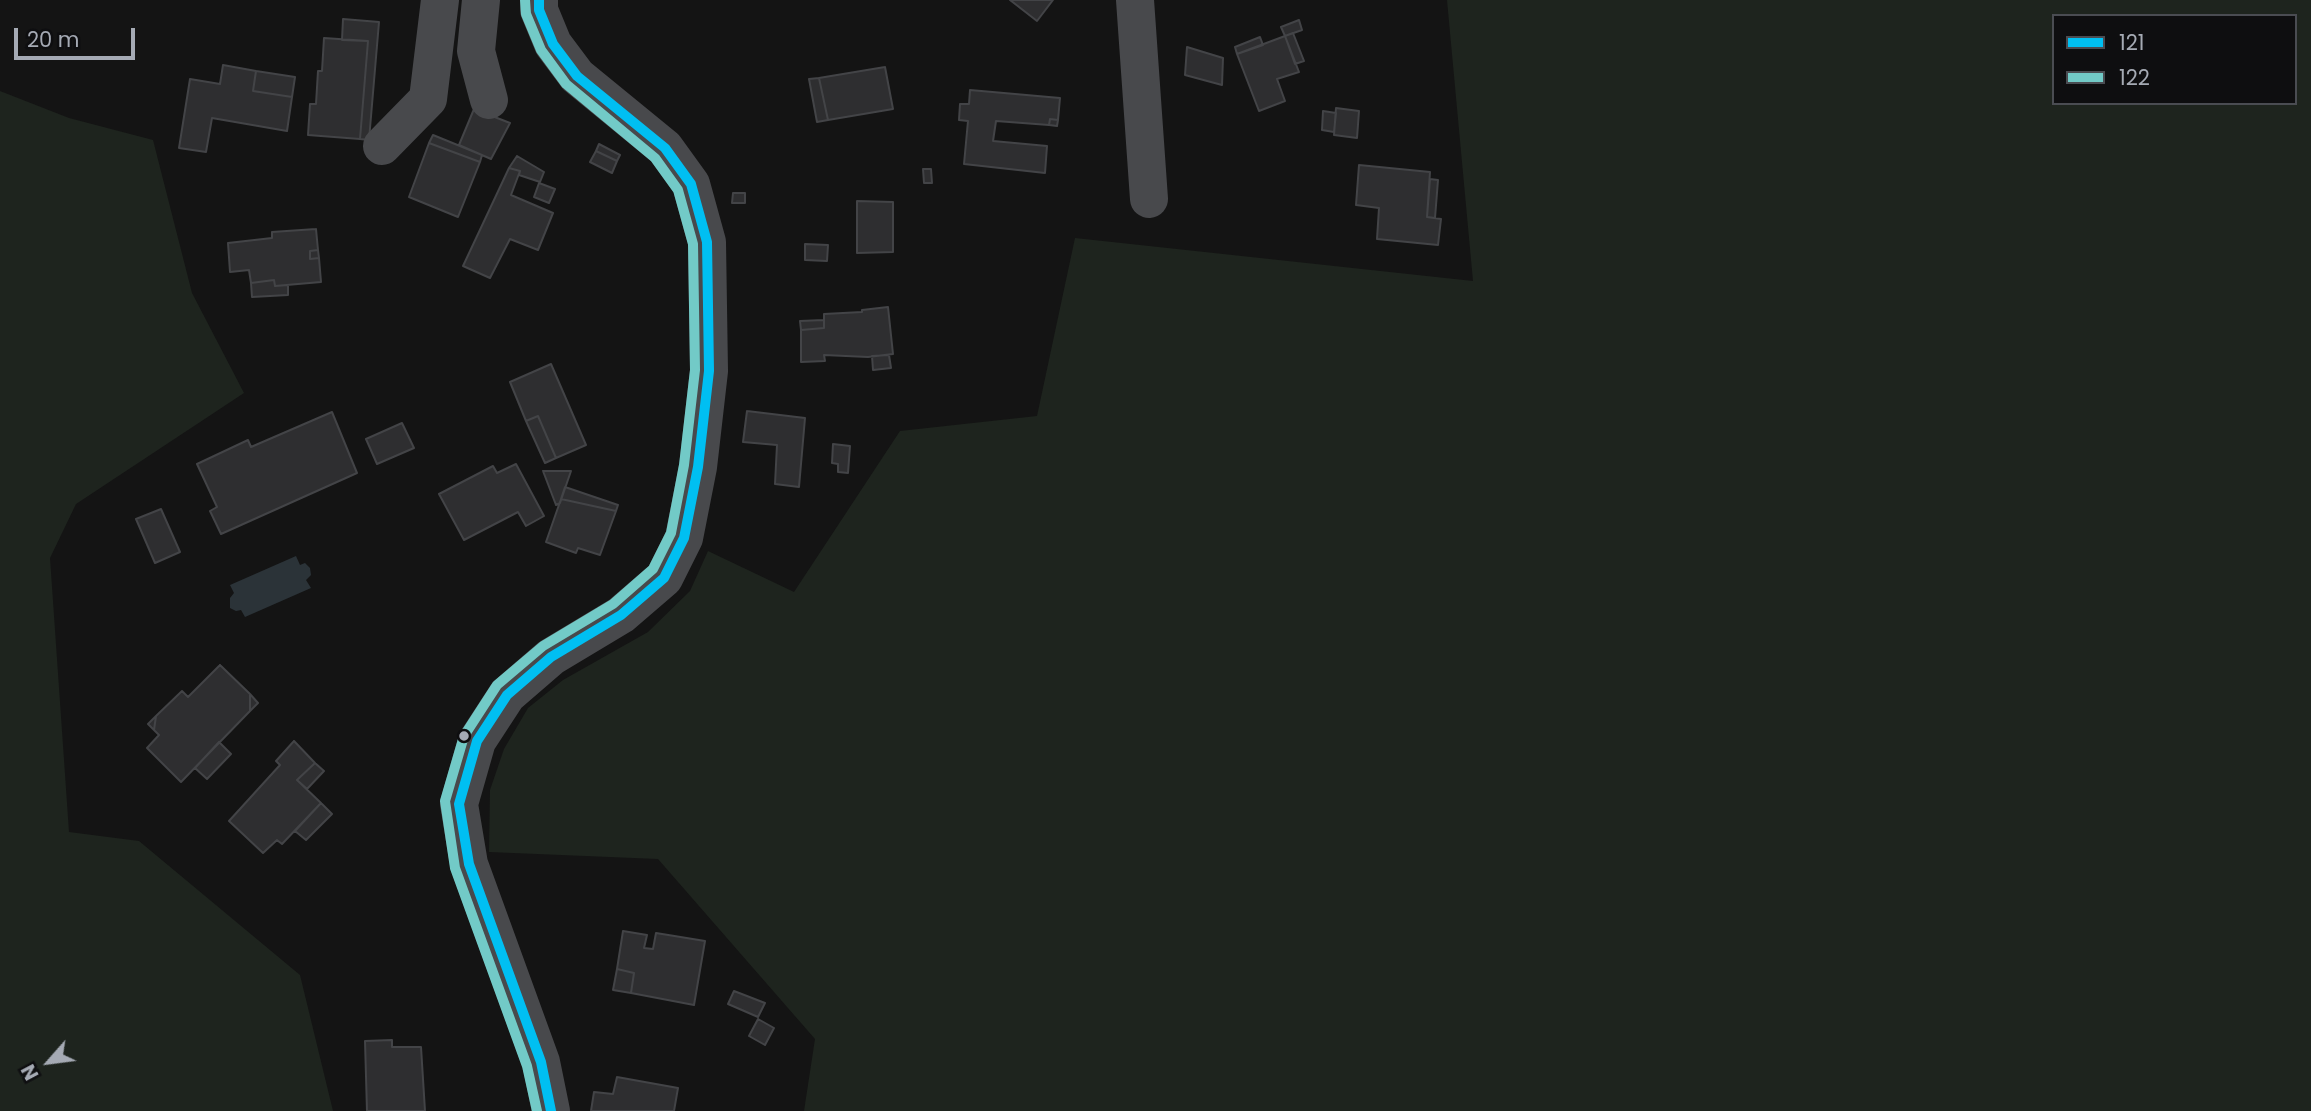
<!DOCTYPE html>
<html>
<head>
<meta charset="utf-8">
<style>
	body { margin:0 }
	#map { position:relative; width:2311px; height:1111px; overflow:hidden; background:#141414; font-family:Poppins,sans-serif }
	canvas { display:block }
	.legend { position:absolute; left:2052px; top:14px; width:245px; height:91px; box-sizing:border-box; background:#0e0e10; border:2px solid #4a4c52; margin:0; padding:9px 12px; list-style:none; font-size:21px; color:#a5aab4 }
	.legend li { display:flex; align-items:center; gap:14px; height:35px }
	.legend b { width:35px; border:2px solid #4a4c52 }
	.north { position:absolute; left:14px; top:1027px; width:70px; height:70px; -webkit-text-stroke:5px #0e0e10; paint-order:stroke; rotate:242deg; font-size:19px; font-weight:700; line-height:28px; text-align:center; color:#a5aab4 }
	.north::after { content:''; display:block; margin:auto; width:24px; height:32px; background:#a5aab4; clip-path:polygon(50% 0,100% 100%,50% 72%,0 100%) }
	.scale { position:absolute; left:14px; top:28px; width:121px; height:32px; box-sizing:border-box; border:4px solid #a5aab4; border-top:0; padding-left:9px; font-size:21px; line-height:24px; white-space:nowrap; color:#a5aab4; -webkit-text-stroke:5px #0e0e10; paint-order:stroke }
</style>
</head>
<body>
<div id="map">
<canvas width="2311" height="1111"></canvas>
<ul class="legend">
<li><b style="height:9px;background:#00bff2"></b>121</li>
<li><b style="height:9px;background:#72cac7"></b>122</li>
</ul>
<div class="north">N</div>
<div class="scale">20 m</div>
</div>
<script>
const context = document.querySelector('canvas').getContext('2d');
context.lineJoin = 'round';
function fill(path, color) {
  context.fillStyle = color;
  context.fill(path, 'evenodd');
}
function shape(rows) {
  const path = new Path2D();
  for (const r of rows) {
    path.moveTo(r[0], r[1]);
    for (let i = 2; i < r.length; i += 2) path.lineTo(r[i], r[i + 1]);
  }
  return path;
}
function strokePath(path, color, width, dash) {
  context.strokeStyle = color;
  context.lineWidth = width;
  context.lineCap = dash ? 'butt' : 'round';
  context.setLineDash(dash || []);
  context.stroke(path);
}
fill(shape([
	[1447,0,2311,0,2311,1111,804,1111,815,1039,658,859,489,852,490,790,504,749,528,708,563,680,648,632,690,591,708,551,794,592,900,431,1037,416,1075,238,1473,281],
	[2054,16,2295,16,2295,103,2054,103],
	[0,91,69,118,153,140,192,293,244,393,76,504,50,558,69,832,139,841,300,975,333,1111,0,1111]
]), '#1e241e');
fill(shape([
	[296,556,300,565,305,563,310,568,311,575,306,580,311,588,245,617,241,610,236,611,230,608,230,598,234,593,230,585]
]), '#2b3338');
const building = shape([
	[1010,0,1053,0,1037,21,1010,0],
	[343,19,379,22,369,140,360,139,368,41,342,40,343,19],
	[1299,20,1302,30,1285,36,1281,27,1299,20],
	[1293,33,1304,61,1295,64,1285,36,1293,33],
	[1285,36,1299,72,1277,79,1285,101,1259,111,1237,54,1285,36],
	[1260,37,1263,45,1237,54,1235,47,1260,37],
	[324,38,368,41,360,139,308,135,310,104,316,104,318,71,322,71,324,38],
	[1187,47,1223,58,1222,85,1185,75,1187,47],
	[223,65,256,71,253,91,292,97,287,131,212,118,206,152,179,148,190,79,220,84,223,65],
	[885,67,893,109,828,120,819,78,885,67],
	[256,71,295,77,292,97,253,91,256,71],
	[819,78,828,120,817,122,809,79,819,78],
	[970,90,1060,98,1058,120,1050,119,1049,125,996,121,993,141,1047,146,1045,173,964,164,968,121,959,120,960,104,969,104,970,90],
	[1336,108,1359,111,1357,138,1334,135,1336,108],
	[474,109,510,123,491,159,459,145,474,109],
	[1323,111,1336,113,1334,132,1322,130,1323,111],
	[1050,119,1058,120,1057,126,1049,125,1050,119],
	[433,135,482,155,480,162,429,143,433,135],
	[429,143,480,162,458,217,409,197,429,143],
	[599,144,620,155,617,161,596,151,599,144],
	[596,151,617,161,612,173,590,162,596,151],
	[517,156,544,172,540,182,519,175,520,171,509,168,517,156],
	[1359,165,1430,172,1427,217,1441,219,1438,245,1377,239,1379,208,1356,205,1359,165],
	[509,168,520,171,511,195,553,213,538,250,510,239,490,278,463,266,509,168],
	[923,169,931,169,932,183,924,183,923,169],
	[1430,179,1438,180,1435,218,1427,217,1430,179],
	[539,183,555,189,549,203,534,197,539,183],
	[733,193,745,193,745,203,732,203,733,193],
	[857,201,893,202,893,252,857,253,857,201],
	[316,229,318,250,310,251,310,259,319,258,321,282,275,286,274,280,251,283,249,270,230,272,228,243,272,238,272,232,316,229],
	[805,244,828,245,827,261,805,260,805,244],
	[318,250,319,258,310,259,310,251,318,250],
	[274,280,275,286,288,285,288,295,252,297,251,283,274,280],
	[888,307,893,354,868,357,824,355,825,361,801,362,801,330,824,328,824,314,862,312,862,310,888,307],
	[824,320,824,328,801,330,800,321,824,320],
	[889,355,891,368,873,370,872,356,889,355],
	[551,364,586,445,556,458,538,416,526,421,510,382,551,364],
	[747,411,805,418,799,487,775,484,777,445,743,442,747,411],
	[332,412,357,473,221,534,210,511,217,507,197,464,248,440,251,447,332,412],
	[538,416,556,458,545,463,526,421,538,416],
	[402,423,414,448,377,464,366,439,402,423],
	[833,444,850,446,848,473,838,472,838,464,832,463,833,444],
	[516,464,544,516,526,526,518,512,464,540,439,494,493,466,497,473,516,464],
	[543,471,571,471,560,503,556,505,543,471],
	[565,487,618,505,616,511,561,499,565,487],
	[561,499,616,511,600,555,578,548,576,553,546,542,561,499],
	[161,509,180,552,155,563,136,519,161,509],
	[220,665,250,694,250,711,181,782,147,748,159,735,154,730,156,716,182,691,188,697,220,665],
	[250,694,258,703,250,711,250,694],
	[156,716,154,730,148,724,156,716],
	[294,741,315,763,297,780,321,803,282,844,277,840,263,853,229,821,280,765,276,761,294,741],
	[219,742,231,754,207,779,195,768,219,742],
	[315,763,324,771,307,789,297,780,315,763],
	[321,803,332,814,306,840,295,831,321,803],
	[623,931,647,935,644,948,653,949,656,933,705,941,694,1005,631,993,634,973,617,969,623,931],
	[617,969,634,973,631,993,613,990,617,969],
	[734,991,765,1003,758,1017,728,1004,734,991],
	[758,1019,774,1028,765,1045,749,1036,758,1019],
	[392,1040,392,1047,421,1047,425,1111,367,1111,365,1041,392,1040],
	[617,1077,678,1088,674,1111,591,1111,594,1092,613,1094,617,1077]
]);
fill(building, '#2e2e30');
strokePath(building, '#434447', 2);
strokePath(shape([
	[481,0,476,51,489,100],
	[539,0,539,10,553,44,577,76,665,148,691,184,707,242,709,371,698,467,684,538,664,578,621,615,551,657,507,695,477,741,459,804,469,864,541,1062,551,1111],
	[1135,0,1149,199],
	[382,146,428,99,440,0]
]), '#48494c', 38);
strokePath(shape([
	[539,0,539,10,553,44,577,76,665,148,691,184,707,242,709,371,698,467,684,538,664,578,621,615,551,657,507,695,477,741,459,804,469,864,541,1062,551,1111]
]), '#00bff2', 10);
strokePath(shape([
	[525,0,526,14,541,50,566,84,655,158,678,190,693,244,695,370,684,465,671,533,653,569,613,604,543,646,497,685,464,736,445,801,455,868,527,1066,537,1111]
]), '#72cac7', 10);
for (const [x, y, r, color] of [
	[464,736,6,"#a5aab4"]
]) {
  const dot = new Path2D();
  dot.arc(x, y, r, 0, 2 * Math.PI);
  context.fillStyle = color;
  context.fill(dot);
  strokePath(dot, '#0e0e10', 2.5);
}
</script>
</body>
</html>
